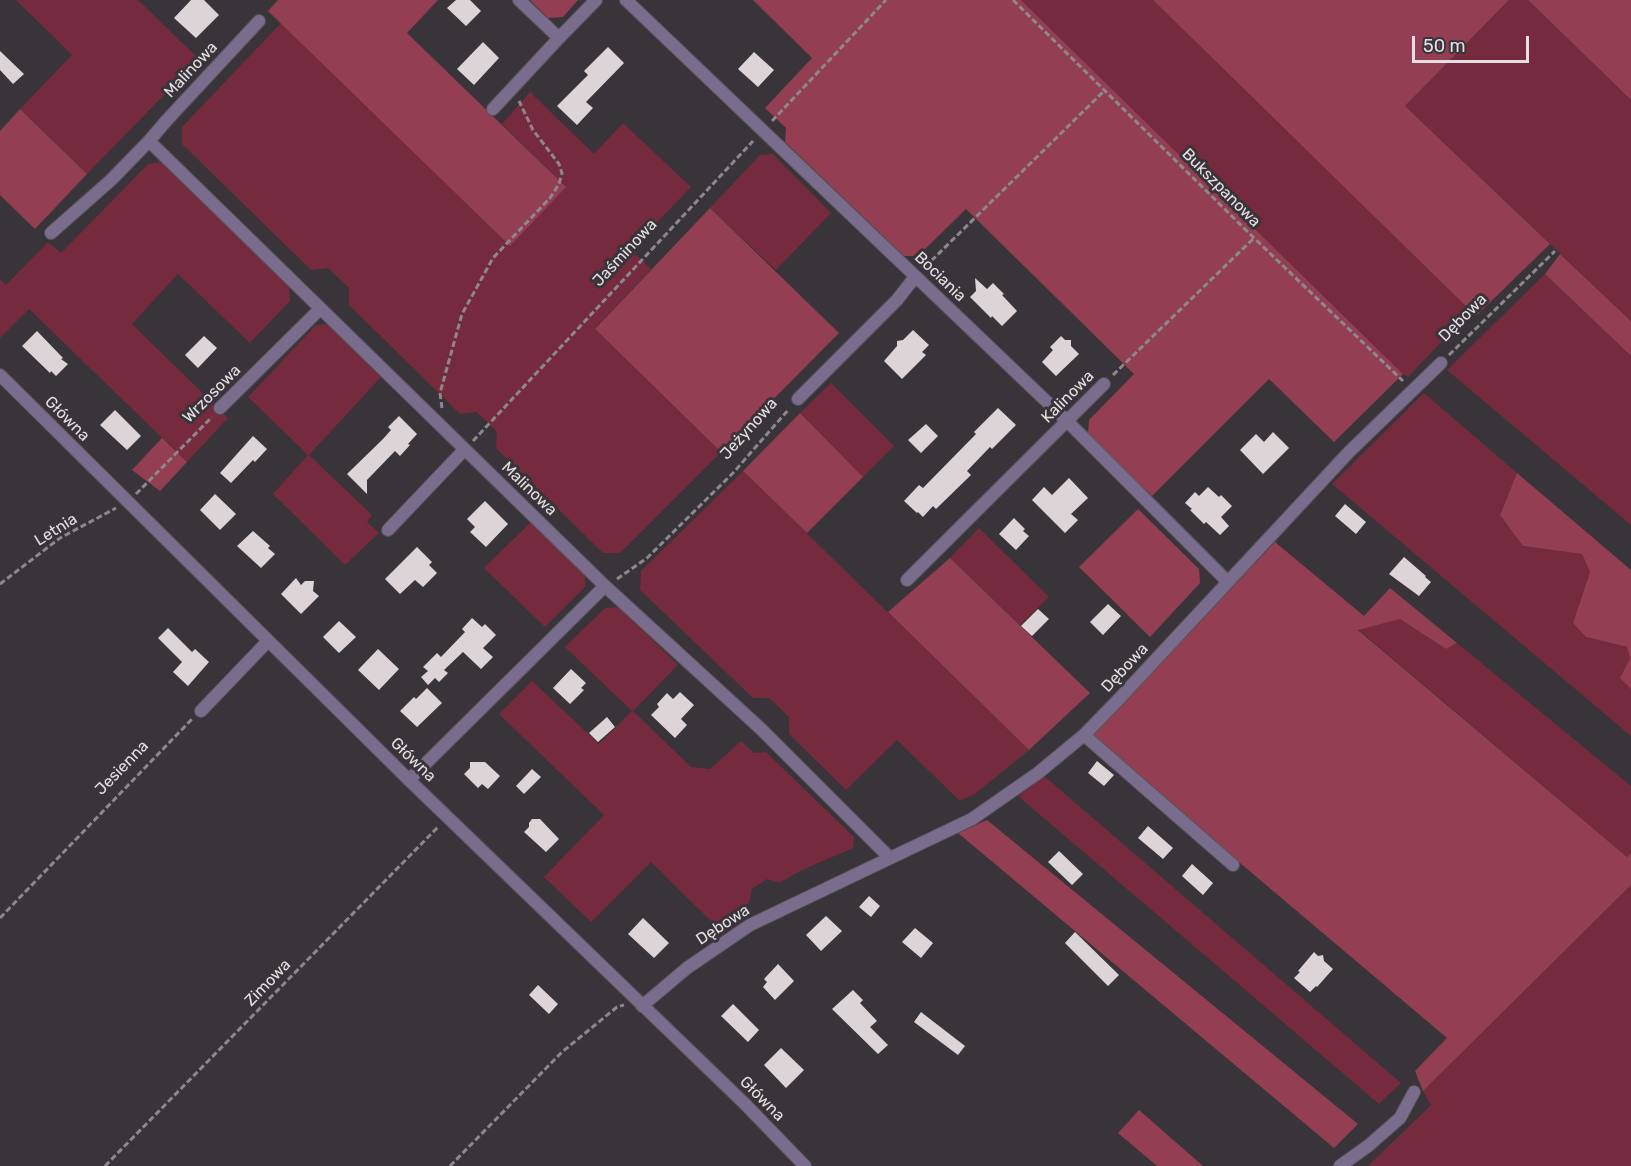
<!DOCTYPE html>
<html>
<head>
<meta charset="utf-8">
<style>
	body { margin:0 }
	#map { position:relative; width:1631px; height:1166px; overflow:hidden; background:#39343a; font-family:Rubik,sans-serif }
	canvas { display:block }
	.scale { position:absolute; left:1412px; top:36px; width:117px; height:27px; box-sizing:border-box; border:3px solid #e3dfe3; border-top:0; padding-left:8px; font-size:18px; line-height:21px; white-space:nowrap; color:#e3dfe3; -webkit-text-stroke:4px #39343a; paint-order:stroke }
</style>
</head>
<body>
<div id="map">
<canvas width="1631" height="1166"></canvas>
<div class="scale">50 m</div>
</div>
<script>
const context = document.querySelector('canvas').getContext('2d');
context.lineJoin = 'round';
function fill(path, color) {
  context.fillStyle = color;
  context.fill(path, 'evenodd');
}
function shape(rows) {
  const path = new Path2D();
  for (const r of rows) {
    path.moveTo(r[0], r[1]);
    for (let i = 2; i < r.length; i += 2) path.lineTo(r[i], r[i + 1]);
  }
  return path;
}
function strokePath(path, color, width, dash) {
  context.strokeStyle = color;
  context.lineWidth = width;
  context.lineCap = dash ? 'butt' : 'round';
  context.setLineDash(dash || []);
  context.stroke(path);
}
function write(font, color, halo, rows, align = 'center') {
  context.font = font + ' Rubik,sans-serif';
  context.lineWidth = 6;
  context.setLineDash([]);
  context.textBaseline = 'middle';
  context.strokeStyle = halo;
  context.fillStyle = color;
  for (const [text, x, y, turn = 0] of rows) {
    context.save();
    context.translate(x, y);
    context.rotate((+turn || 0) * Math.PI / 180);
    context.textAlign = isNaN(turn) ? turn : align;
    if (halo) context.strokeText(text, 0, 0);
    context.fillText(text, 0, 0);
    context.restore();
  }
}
fill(shape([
	[16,0,138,0,199,59,87,174,20,109,72,55],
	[1021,0,1153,0,1471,311,1408,377,1403,374],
	[1509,0,1528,0,1631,100,1631,321,1405,106],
	[281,23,510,246,564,185,502,124,530,92,594,154,623,123,691,187,631,250,651,269,595,329,721,452,620,553,603,553,496,448,497,432,477,412,460,414,349,305,349,288,328,268,311,270,182,144,182,127],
	[773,154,831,213,776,270,710,208,760,155],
	[162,162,289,286,290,301,250,343,178,274,132,324,228,418,187,462,29,309,0,338,0,280,6,285,48,242,61,253,148,164],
	[1545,274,1631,356,1631,525,1447,370],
	[328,324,381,377,309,455,372,515,367,522,379,533,345,565,273,494,308,455,248,397,316,325],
	[831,383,894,446,863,477,800,413],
	[1424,393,1517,473,1500,515,1523,546,1582,554,1590,572,1573,623,1586,637,1627,647,1630,658,1620,678,1631,689,1631,736,1332,484],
	[743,471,1029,750,975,794,960,801,897,740,846,790,789,734,789,717,769,698,753,698,640,590,641,571],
	[531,522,585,575,585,587,545,627,484,568],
	[979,528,1049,597,1020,625,950,558],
	[619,607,678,665,633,711,691,767,710,769,741,741,754,753,766,752,854,837,853,848,800,871,779,883,767,879,752,889,749,903,714,924,651,862,591,922,544,877,604,815,499,714,532,681,599,744,632,711,565,647,605,608],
	[1400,619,1446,649,1457,643,1631,786,1631,853,1627,857,1358,629],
	[1044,776,1401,1083,1379,1104,1018,796],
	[1631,885,1631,1166,1368,1166,1431,1105,1423,1091]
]), '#752a3d');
fill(shape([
	[278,0,438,0,407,33,566,187,510,246,268,11],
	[530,0,578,0,563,17,548,18],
	[753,0,1021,0,1403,374,1334,442,1269,379,1152,496,1088,435,1089,420,1134,374,966,209,918,256,904,256,785,142,786,128,765,108,812,58],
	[1153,0,1509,0,1405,106,1550,244,1476,316],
	[1528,0,1631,0,1631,100],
	[20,109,87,174,35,229,0,195,0,131],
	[710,208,839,333,721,452,595,329],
	[1560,254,1631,321,1631,356,1545,274],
	[800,413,863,477,807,533,743,471],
	[162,438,187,462,160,491,132,470],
	[1517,473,1631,570,1631,689,1620,678,1630,658,1627,647,1586,637,1573,623,1590,572,1582,554,1523,546,1500,515],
	[1138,509,1199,569,1200,583,1150,637,1079,567],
	[1275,542,1364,616,1390,588,1457,643,1446,649,1400,619,1358,630,1627,857,1631,853,1631,885,1423,1091,1415,1071,1447,1038,1091,737],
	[950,558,1090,693,1029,750,888,612],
	[987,820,1358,1124,1334,1148,958,833],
	[1139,1110,1203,1166,1157,1166,1118,1133]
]), '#933e52');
fill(shape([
	[191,0,204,0,219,15,196,38,174,18],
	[456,0,470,0,481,11,466,26,447,8],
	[483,42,499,58,474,85,457,69],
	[608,47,624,63,586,102,593,108,577,125,557,106,588,75,584,71],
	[0,51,24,74,13,84,0,70],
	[754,52,774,70,758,87,738,69],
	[975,278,987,289,993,283,1004,294,1002,295,1017,311,1002,326,992,316,991,318,970,297,976,291],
	[913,330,929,345,922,352,926,355,902,379,884,361,897,346,897,341,903,340],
	[37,331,63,358,61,359,68,364,56,376,51,371,50,373,22,346],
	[204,336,217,348,198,368,185,355],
	[1061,336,1065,340,1071,340,1071,346,1079,354,1056,376,1042,362,1053,350,1050,347],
	[998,408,1016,425,992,449,990,447,967,471,971,475,936,509,933,506,923,517,918,512,917,513,904,501,919,485,923,488,976,434,974,432],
	[115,410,141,436,127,450,100,425],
	[399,416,417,434,408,444,410,445,400,456,395,451,367,480,367,494,347,474,383,439,391,430,388,427],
	[926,424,938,436,921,453,908,440],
	[1273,432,1289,448,1263,474,1240,450,1256,434,1264,442],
	[253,436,267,449,255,462,253,460,231,483,220,473],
	[1069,478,1088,498,1071,514,1078,520,1065,533,1032,500,1044,487,1052,495],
	[1208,487,1219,497,1221,495,1232,506,1221,517,1229,526,1220,535,1206,522,1204,524,1190,510,1192,509,1185,503,1195,492,1199,496],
	[215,494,236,514,220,530,200,510],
	[485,501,508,524,486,547,470,532,475,527,467,519],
	[1345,504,1366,522,1356,534,1335,516],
	[1014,518,1025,529,1023,531,1029,536,1016,550,999,534],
	[253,531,270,546,268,548,275,554,261,568,237,546],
	[417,547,432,562,429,565,437,573,423,587,415,580,400,594,385,579],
	[1404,557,1426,576,1425,577,1431,582,1419,596,1389,574],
	[296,578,301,585,305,581,314,581,313,591,319,596,301,614,281,594],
	[1108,604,1121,616,1103,635,1090,622],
	[1038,609,1049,619,1032,636,1021,626],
	[472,618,482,627,485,624,496,635,483,648,493,657,481,669,463,652,444,670,448,673,439,682,435,678,428,685,421,677,428,671,423,667,437,653,441,657,465,632,462,629],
	[339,621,356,637,339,653,323,637],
	[168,628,192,652,195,649,209,662,188,686,173,672,182,662,158,638],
	[378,649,399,669,379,690,358,670],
	[571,669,586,683,581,688,584,690,570,704,553,688],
	[427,688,442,703,417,727,400,711,414,697,416,699],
	[680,692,694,705,681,719,687,725,675,738,651,715,659,707,657,704,667,693,673,699],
	[607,717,615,727,598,742,589,733],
	[1097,761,1114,775,1104,786,1088,773],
	[470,762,485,762,500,776,488,789,482,784,478,788,464,774,470,768],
	[532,769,541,777,524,794,516,786],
	[532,819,540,819,559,839,546,852,524,832,529,827,529,823],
	[1148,826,1173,848,1163,859,1138,838],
	[1059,851,1083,874,1072,885,1048,862],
	[1192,864,1213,883,1203,895,1182,876],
	[869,896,880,906,871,917,859,907],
	[826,916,842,931,821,951,806,935],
	[643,918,669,943,654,958,628,934],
	[915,928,933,943,921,958,902,942],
	[1075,932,1119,975,1108,986,1065,943],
	[1314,952,1318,956,1323,955,1324,961,1333,969,1317,987,1316,986,1310,992,1294,978,1300,972,1298,971],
	[778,964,794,981,775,1000,763,987,767,982,764,979],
	[538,985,558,1004,549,1014,529,995],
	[853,990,863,1000,860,1003,877,1021,870,1027,888,1045,878,1054,832,1009],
	[733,1004,759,1030,748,1042,721,1016],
	[921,1012,965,1046,958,1055,914,1022],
	[781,1048,804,1070,786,1088,764,1065]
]), '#ddd4d8');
const minor = shape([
	[519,0,559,38],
	[626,0,1067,421,1228,582],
	[493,109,559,38,596,0],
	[149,141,605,586,761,729,890,858],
	[51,233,111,180,149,141,167,120,259,21],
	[798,399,897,300,915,277],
	[220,408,320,309],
	[388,530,464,450],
	[907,580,1104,384],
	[201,711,268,641],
	[1084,735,1233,865],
	[409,780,605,586],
	[642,1006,687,968,750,925,972,819,1038,773,1084,735,1119,699,1349,452,1441,363],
	[1340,1166,1368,1146,1400,1118,1414,1092]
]);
const tertiary = shape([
	[0,375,409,780,745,1104,805,1166]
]);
strokePath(minor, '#585358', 14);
strokePath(tertiary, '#585358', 14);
strokePath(shape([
	[1013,0,1254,238,1403,381],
	[772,121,886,0],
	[925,267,1105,90],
	[1449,355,1555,251],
	[1113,375,1254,238],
	[442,408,440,393,462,314,493,258,550,198,559,184,562,173,559,164,533,130,519,101],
	[473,441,753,141],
	[136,494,212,417],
	[617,579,647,558,733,473,789,409],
	[0,584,60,538,116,508],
	[0,918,193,718],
	[105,1166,438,827],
	[450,1166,562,1052,617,1007,624,1005]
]), '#8d888d', 3, [6, 3]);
strokePath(minor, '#796c8d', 12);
strokePath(tertiary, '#796c8d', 12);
write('16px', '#e3dfe3', '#39343a', [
	["Malinowa",191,70,-47],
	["Bukszpanowa",1221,188,45],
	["Jaśminowa",625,253,-47],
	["Bociania",940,277,44],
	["Dębowa",1463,318,-45],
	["Wrzosowa",212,394,-45],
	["Kalinowa",1068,397,-45],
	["Główna",67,419,45],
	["Jeżynowa",749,429,-48],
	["Malinowa",529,489,44],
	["Letnia",56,530,-32],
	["Dębowa",1125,668,-47],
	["Główna",413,760,44],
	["Jesienna",122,768,-46],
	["Dębowa",723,925,-33],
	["Zimowa",268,983,-46],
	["Główna",762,1099,45]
]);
</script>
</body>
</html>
